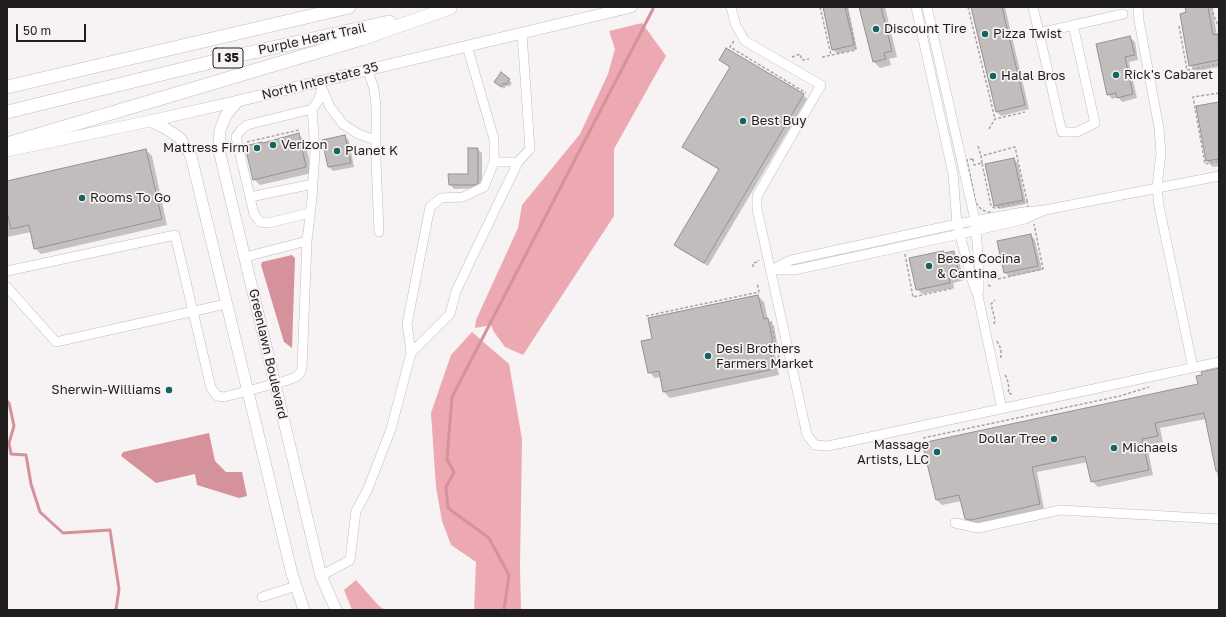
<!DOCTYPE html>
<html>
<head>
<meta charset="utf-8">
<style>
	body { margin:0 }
	#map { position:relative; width:1226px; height:617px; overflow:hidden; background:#f7f2f3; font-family:"Golos Text",sans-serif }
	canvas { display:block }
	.frame { position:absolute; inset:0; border:8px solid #201e1e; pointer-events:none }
	.scale { position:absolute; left:16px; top:24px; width:70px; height:18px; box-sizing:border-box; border:2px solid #201e1e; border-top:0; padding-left:5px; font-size:12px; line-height:14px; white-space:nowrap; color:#201e1e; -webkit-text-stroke:3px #f7f2f3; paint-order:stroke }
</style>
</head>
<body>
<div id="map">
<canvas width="1226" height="617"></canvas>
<div class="frame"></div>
<div class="scale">50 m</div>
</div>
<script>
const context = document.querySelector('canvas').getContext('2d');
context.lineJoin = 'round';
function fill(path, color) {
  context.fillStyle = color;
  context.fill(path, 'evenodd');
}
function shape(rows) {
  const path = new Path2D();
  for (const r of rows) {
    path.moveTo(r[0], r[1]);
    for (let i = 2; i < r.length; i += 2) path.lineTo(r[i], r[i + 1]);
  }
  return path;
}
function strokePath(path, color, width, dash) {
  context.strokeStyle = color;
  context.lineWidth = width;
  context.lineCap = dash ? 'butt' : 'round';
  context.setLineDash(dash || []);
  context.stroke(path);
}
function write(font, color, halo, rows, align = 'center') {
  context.font = font + ' "Golos Text",sans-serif';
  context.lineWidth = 3.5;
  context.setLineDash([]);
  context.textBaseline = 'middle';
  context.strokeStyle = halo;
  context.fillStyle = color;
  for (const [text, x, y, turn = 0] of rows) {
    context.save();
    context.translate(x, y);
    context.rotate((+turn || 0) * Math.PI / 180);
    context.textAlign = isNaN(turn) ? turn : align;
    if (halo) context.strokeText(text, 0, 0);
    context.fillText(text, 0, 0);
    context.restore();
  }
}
fill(shape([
	[642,23,666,56,614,149,614,216,523,355,505,347,494,332,491,325,475,328,476,320,518,228,522,205,580,134,608,74,615,49,609,31],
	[472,332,509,364,522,439,520,568,521,610,474,610,476,562,451,545,442,521,436,487,431,413,451,355],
	[356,580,378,605,385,610,352,610,344,590]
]), '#eda9b2');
fill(shape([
	[292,255,295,258,292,348,284,342,261,265,262,262],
	[209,433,215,461,226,472,242,472,247,496,239,498,197,485,195,474,156,483,121,456,123,452]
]), '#d5929b');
fill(shape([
	[824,7,848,7,857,49,837,54,833,49],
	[860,7,885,7,897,57,889,59,891,65,880,68,874,62],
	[972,7,1005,7,1029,109,1001,116,997,112],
	[1186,7,1212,7,1217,35,1219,37,1219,67,1196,71,1190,65],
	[1130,37,1135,42,1138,60,1129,62,1137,98,1122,102,1118,97,1112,99,1108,94],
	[720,60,803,95,807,99,708,266,679,249,675,245,719,170,688,151,683,147,730,68],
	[501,73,512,83,509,87,507,85,504,89,498,84],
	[1219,103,1219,166,1213,167,1207,161],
	[299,135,305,141,312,173,260,185,254,179,263,144],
	[345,136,349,141,354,167,333,171,329,167],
	[477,149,482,153,482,188,454,189,450,184,469,175],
	[146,150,152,156,167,225,41,254,35,248,31,232,7,237,8,242,7,243,7,182],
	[1014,159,1018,163,1026,204,999,209,995,205],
	[1031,235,1035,240,1042,270,1009,277,1005,272],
	[953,252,958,257,964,280,953,283,954,288,922,294,917,289],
	[758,296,764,302,768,320,774,326,778,348,774,349,779,375,670,398,664,392,661,377,655,378,649,372,653,339],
	[1219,369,1219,483,1206,419,1160,428,1163,442,1147,445,1153,475,1098,487,1092,481,1088,462,1037,472,1044,509,977,525,971,524,965,518,962,501,942,505,937,500,924,444,1199,385,1203,375]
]), '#0003');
strokePath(shape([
	[7,401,9,403,14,426,9,443,11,454,26,455,31,484,40,512,63,533,110,530,119,589,116,610],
	[504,610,509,575,489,538,448,508,446,487,454,472,447,459,452,397,653,9]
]), '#d5929b', 3);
const building = shape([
	[823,7,845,7,854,45,832,50,823,7],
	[859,7,881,7,892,51,884,53,886,59,873,62,859,7],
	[971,7,1002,7,1025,105,996,112,971,7],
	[1185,7,1208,7,1213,35,1218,34,1219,60,1189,66,1180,14,1186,12,1185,7],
	[1130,36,1135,55,1125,57,1133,94,1117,98,1116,93,1107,95,1096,44,1130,36],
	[726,48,804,94,704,263,674,245,719,169,682,147,730,67,719,60,726,48],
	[501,72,510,79,506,85,504,83,501,87,494,82,501,72],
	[1219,102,1219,159,1206,161,1196,106,1219,102],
	[299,133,306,167,253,180,245,146,262,142,263,143,299,133],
	[345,135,351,163,328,167,322,140,345,135],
	[468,148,478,148,478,183,475,185,449,185,448,174,468,174,468,148],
	[146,149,162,219,34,249,29,225,11,229,8,216,7,217,7,181,146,149],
	[1014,158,1023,200,994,206,985,164,1014,158],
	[1031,234,1038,266,1004,273,997,241,1031,234],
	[943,251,944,253,954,251,959,275,949,278,950,283,916,290,909,258,943,251],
	[758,295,764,319,768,318,773,342,769,343,774,369,663,392,659,371,648,373,641,341,652,339,648,318,758,295],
	[1219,368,1219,471,1216,471,1204,413,1155,423,1158,436,1142,439,1149,470,1091,482,1085,456,1032,467,1040,504,971,520,965,519,959,495,936,500,922,443,1198,384,1196,376,1202,375,1201,372,1219,368]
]);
fill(building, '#c1bdbd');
strokePath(building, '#949191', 1);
const minor = shape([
	[731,7,736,26,745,41,821,85,757,196,757,209,807,435,815,445,828,446,1219,362],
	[916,7,953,174,957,224,973,283,978,296,1002,409],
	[927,7,975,220,979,265,979,291],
	[1033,7,1062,132,1077,132,1095,123,1073,25],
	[1138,7,1139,21,1159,128,1161,153,1157,187,1159,206,1193,368],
	[1039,33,1123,14],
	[368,70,374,89,376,107,376,161,379,232],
	[321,86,330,107,343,124,358,134,376,140],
	[312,109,247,125,241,130,236,137,250,197,313,184],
	[494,162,518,162,530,149,522,33],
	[250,197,254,214,260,222,268,223,310,213],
	[1045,210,1025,219,960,234,794,270,771,270,791,260,957,224,1023,212,1045,210],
	[1045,210,1219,176],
	[245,257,307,241,312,198,315,150,312,109,318,101,322,89],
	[7,271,175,235,211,388,217,396,224,397,285,381,296,377,300,373,302,367,307,241],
	[7,287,56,342,226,304],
	[411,353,450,314,456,291,518,162],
	[955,523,978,528,1060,510,1219,519],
	[321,576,350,560,356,511,367,491,391,429,411,353,407,324,430,207,441,198,463,197,484,187,494,162,494,139,467,46],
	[262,597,296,586]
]);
const major = shape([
	[238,101,226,115,220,130,219,150,321,576,336,610],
	[150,121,165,128,180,138,191,156,292,574,304,610],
	[7,151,150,121,238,101,631,7]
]);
const highway = shape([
	[7,87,349,7],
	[7,112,240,55,389,22],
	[7,144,361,39,450,8]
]);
strokePath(minor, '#c1bdbe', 10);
strokePath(major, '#c1bdbe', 12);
strokePath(highway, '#c1bdbe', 14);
strokePath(shape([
	[820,7,831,55],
	[968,7,995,119],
	[1212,7,1214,16,1219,28],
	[1179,26,1187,70,1219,64],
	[734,41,730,47,806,93],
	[792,57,800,54,802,60,809,59],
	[822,57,856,50,847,7],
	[1219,93,1193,97,1205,164,1219,161],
	[989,129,995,119,1025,112],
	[247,142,299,130],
	[978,146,981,156],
	[973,159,974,165,982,163,991,206,995,208,1027,201,1028,207,996,214,982,210,976,203,975,198,967,160,973,159],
	[982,163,981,156,1015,147,1027,201],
	[905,254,913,297,954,288],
	[753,267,753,263,757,262,759,260],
	[998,279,1043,269,1034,224],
	[988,285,992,287],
	[646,316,759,292,757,283],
	[771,321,780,364],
	[994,324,995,320,991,304,995,300],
	[997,341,1001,349,1001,358],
	[1005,375,1007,378,1009,388,1008,393,1012,394],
	[923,438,1120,396,1149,387]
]), '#a8a4a5', 1.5, [3, 2]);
strokePath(minor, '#fff', 9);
strokePath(major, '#fff', 11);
strokePath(highway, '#fff', 13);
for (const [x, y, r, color] of [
	[876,29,4,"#166460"],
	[985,34,4,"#166460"],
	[1116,75,4,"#166460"],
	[993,76,4,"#166460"],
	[743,121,4,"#166460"],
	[273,145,4,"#166460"],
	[257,148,4,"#166460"],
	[337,151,4,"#166460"],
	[82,198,4,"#166460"],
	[929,266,4,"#166460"],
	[708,356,4,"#166460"],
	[169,390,4,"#166460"],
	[1054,439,4,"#166460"],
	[1114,448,4,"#166460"],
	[937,452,4,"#166460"]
]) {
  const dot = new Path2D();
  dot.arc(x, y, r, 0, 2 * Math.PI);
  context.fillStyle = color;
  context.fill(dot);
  strokePath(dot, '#f7f2f3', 1.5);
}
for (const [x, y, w] of [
	[228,58,30]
]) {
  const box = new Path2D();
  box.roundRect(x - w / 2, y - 10, w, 20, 3);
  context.fillStyle = '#f7f2f3';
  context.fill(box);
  strokePath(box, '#201e1e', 1);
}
write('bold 12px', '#201e1e', null, [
	["I 35",228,58]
]);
write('13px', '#201e1e', '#f7f2f3', [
	["Discount Tire",884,29],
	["Pizza Twist",993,34],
	["Rick's Cabaret",1124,75],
	["Halal Bros",1001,76],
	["Best Buy",751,121],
	["Verizon",281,145],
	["Mattress Firm",249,148,"right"],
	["Planet K",345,151],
	["Rooms To Go",90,198],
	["Besos Cocina",937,259],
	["& Cantina",937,274],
	["Desi Brothers",716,349],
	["Farmers Market",716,364],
	["Sherwin-Williams",161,390,"right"],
	["Dollar Tree",1046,439,"right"],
	["Massage",929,445,"right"],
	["Artists, LLC",929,460,"right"],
	["Michaels",1122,448]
], 'left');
write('13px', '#201e1e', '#f7f2f3', [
	["Purple Heart Trail",312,39,-12],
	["North Interstate 35",320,81,-14],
	["Greenlawn Boulevard",268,354,77]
]);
</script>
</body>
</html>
